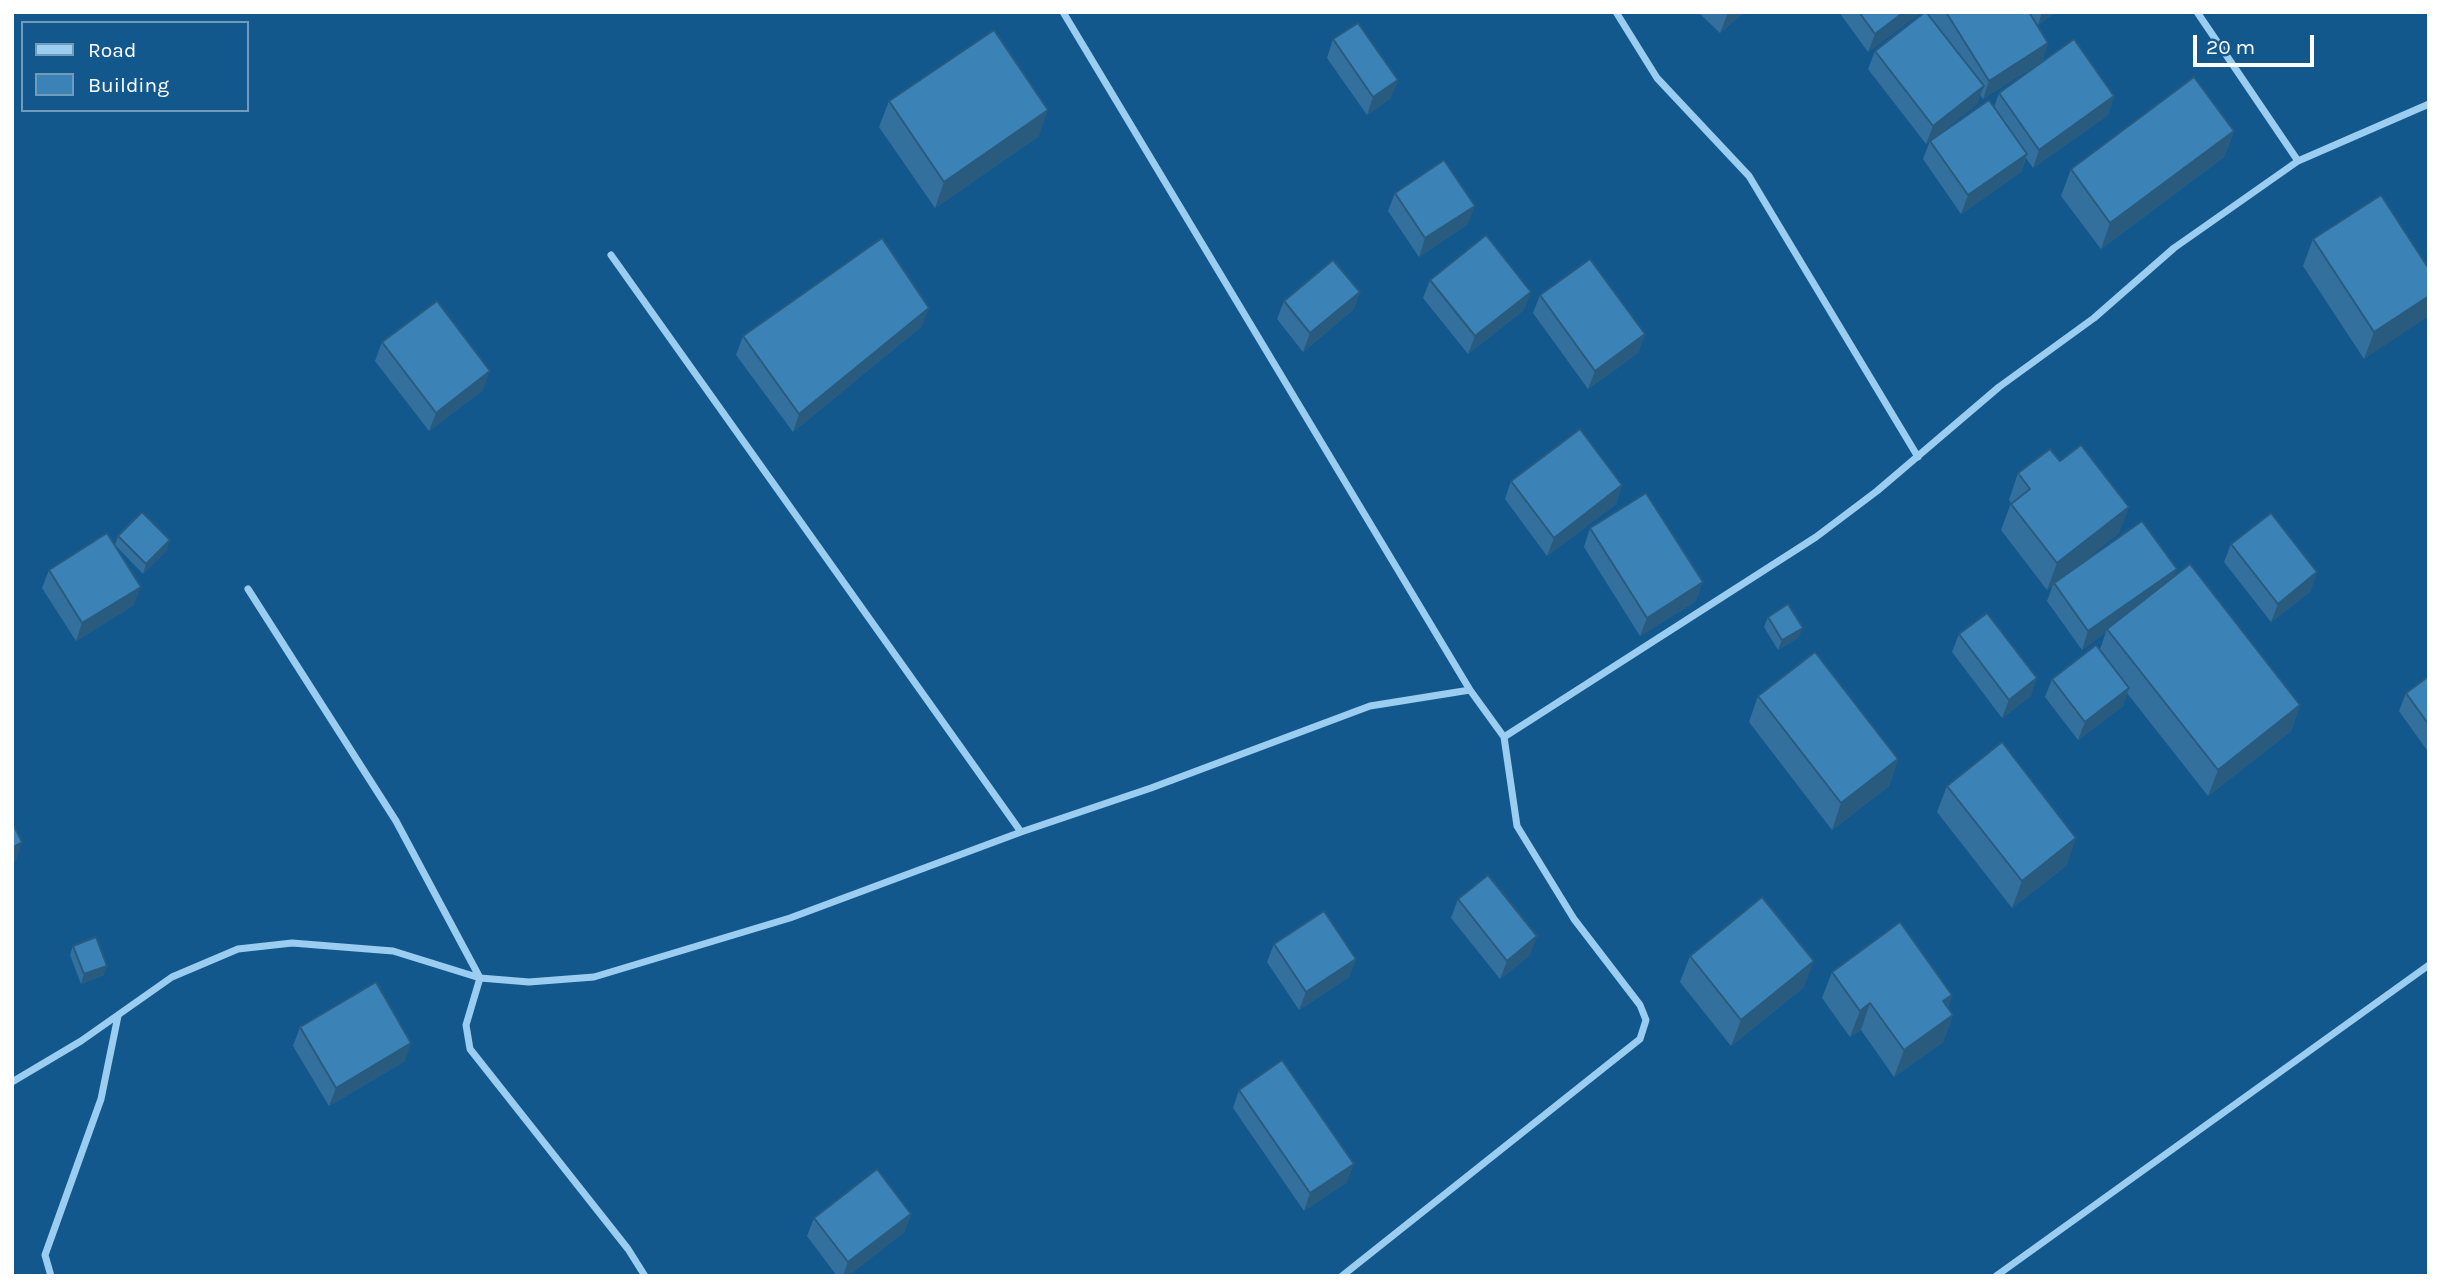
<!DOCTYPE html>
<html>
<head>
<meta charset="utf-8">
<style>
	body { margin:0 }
	#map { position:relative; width:2441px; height:1288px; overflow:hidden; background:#13588d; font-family:Karla,sans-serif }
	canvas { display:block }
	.frame { position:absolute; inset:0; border:14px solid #fff; pointer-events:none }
	.legend { position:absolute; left:21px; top:21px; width:228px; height:91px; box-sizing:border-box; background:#13588d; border:2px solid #719bbb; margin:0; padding:9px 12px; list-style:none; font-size:21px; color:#fff }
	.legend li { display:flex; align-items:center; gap:14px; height:35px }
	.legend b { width:35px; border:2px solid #719bbb }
	.scale { position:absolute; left:2193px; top:35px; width:121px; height:32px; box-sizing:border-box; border:4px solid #fff; border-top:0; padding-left:9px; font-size:21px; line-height:24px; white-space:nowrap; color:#fff; -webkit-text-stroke:5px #13588d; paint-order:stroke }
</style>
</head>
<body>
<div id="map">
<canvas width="2441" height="1288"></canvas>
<div class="frame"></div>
<ul class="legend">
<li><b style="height:9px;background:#9bcdf1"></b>Road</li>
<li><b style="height:19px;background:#3b82b6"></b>Building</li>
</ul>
<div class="scale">20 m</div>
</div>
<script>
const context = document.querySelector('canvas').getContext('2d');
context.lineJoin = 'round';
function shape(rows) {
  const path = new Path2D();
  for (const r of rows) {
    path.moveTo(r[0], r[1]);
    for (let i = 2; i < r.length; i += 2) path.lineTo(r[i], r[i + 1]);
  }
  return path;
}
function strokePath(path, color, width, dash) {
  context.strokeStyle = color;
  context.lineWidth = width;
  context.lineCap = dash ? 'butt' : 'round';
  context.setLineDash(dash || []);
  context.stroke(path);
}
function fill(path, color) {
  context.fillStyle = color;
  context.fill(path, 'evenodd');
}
strokePath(shape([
	[1063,12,1470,690],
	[1616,12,1657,78,1749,176,1918,457],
	[2197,12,2298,161],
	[611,255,1021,832,1151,788,1370,706,1470,690,1504,737,1517,826,1574,919,1640,1005,1646,1020,1640,1039,1342,1276],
	[248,589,396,821,480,978,466,1025,470,1049,628,1249,645,1276],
	[1504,737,1816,537,1877,491,1999,387,2094,318,2174,248,2298,161,2429,104],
	[12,1082,81,1041,172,977,238,949,292,943,393,951,480,978,529,982,594,977,790,918,1021,832],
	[51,1276,45,1255,101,1099,118,1016],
	[1996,1276,2429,965]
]), '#9bcdf1', 7);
fill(shape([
	[1698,12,1744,12,1720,33],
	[1839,12,1921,12,1868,52],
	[1928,12,2055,12,2038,25,2031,16,2048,43,2042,61,1983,99,1980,95,1977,104,1926,144,1868,69,1875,51,1934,22],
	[1333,39,1391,98,1367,115,1327,58],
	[1999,93,2114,96,2108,115,2033,168,2026,158,2021,172,1961,214,1923,159,1930,141,1994,107],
	[889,101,1039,136,935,208,879,127],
	[2234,131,2224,157,2101,249,2061,196,2071,169],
	[1395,193,1468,224,1419,257,1388,211],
	[2313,239,2429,269,2364,359,2303,266],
	[1430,280,1524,310,1468,354,1423,298],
	[1360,292,1353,310,1303,352,1277,319,1284,301],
	[1540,295,1645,334,1638,353,1588,389,1533,313],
	[922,326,793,432,736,355,743,336],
	[382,342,483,390,429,431,375,361],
	[2018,473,2119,533,2072,570,2174,577,2300,705,2291,731,2208,796,2127,693,2123,706,2078,740,2045,697,2052,679,2100,649,2106,632,2082,650,2047,601,2053,585,2047,590,2001,530,2011,503,2009,500],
	[1511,481,1622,485,1616,504,1547,556,1505,499],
	[1590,528,1696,601,1640,636,1584,547],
	[118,536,167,550,143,574,115,545],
	[2231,544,2311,591,2271,622,2224,562],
	[49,570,134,605,76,641,42,588],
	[1768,617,1799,637,1778,650,1764,627],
	[1959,634,2031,696,2002,718,1952,652],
	[2429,676,2429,753,2399,711,2406,693],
	[1758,696,1898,759,1889,786,1832,830,1749,722],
	[1947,786,2067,865,2012,908,1937,812],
	[1458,899,1530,955,1500,979,1451,918],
	[1274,944,1356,959,1349,977,1299,1010,1267,962],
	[73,946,104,975,81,984,70,955],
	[1690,956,1804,987,1731,1046,1680,982],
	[1832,972,1952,995,1948,1008,1953,1015,1943,1042,1894,1077,1861,1030,1850,1037,1822,998],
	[300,1027,405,1061,329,1106,293,1046],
	[1239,1090,1347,1182,1304,1211,1233,1108],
	[911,1214,904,1232,848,1276,837,1276,807,1236,814,1218]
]), '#33709d');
fill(shape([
	[1729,12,1744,12,1720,33,1727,15],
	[1904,12,1921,12,1868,52,1875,34],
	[2042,12,2055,12,2038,25],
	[2048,43,2042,61,1983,99,1989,81],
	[1398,80,1391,98,1367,115,1373,97],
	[1984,86,1977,104,1926,144,1933,126],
	[2114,96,2108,115,2033,168,2039,150],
	[1048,110,1039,136,935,208,944,182],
	[2234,131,2224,157,2101,249,2110,223],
	[2027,154,2021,172,1961,214,1968,195],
	[1475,206,1468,224,1419,257,1425,238],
	[1360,292,1353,310,1303,352,1310,333],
	[1531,292,1524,310,1468,354,1475,336],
	[2429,296,2429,316,2364,359,2374,332],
	[929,308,922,326,793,432,799,414],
	[1645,334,1638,353,1588,389,1595,371],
	[490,371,483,390,429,431,436,413],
	[1622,485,1616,504,1547,556,1554,538],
	[2129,507,2119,533,2047,590,2057,563],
	[170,540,167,550,143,574,146,564],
	[2177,569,2170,587,2107,629,2106,632,2082,650,2088,631],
	[2317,572,2311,591,2271,622,2278,604],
	[1703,582,1696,601,1640,636,1647,618],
	[141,587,134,605,76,641,82,623],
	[1803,628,1799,637,1778,650,1782,640],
	[2037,678,2031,696,2002,718,2009,700],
	[2129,688,2123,706,2078,740,2085,722],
	[2300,705,2291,731,2208,796,2218,770],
	[1898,759,1889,786,1832,830,1841,803],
	[2076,838,2067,865,2012,908,2022,881],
	[22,842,16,861,12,862,12,848],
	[1537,936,1530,955,1500,979,1507,961],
	[1356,959,1349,977,1299,1010,1306,992],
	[1814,961,1804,987,1731,1046,1741,1020],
	[107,966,104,975,81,984,84,974],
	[1952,995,1943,1021,1943,1001],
	[1870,1003,1861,1030,1850,1037,1860,1011],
	[1953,1015,1943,1042,1894,1077,1904,1050],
	[411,1043,405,1061,329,1106,336,1088],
	[1354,1164,1347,1182,1304,1211,1310,1193],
	[911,1214,904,1232,848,1276,843,1276,848,1262]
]), '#295b7f');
const building = shape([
	[1859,12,1904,12,1875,34,1859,12],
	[1925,12,1926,12,1984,86,1933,126,1875,51,1925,12],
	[1946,12,2029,12,2048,43,1989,81,1946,12],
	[1358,23,1398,80,1373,97,1333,39,1358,23],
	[994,30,1048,110,944,182,889,101,994,30],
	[2074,39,2114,96,2039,150,1999,93,2074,39],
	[2194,77,2234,131,2110,223,2071,169,2194,77],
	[1989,100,2027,154,1968,195,1930,141,1989,100],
	[1444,160,1475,206,1425,238,1395,193,1444,160],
	[2381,195,2429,269,2429,296,2374,332,2313,239,2381,195],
	[1486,235,1531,292,1475,336,1430,280,1486,235],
	[882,238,929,308,799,414,743,336,882,238],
	[1590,259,1645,334,1595,371,1540,295,1590,259],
	[1333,260,1360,292,1310,333,1284,301,1333,260],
	[437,301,490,371,436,413,382,342,437,301],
	[1580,429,1622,485,1554,538,1511,481,1580,429],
	[2081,445,2129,507,2057,563,2011,504,2030,489,2018,473,2050,449,2060,461,2081,445],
	[1646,493,1703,582,1647,618,1590,528,1646,493],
	[142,512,170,540,146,564,118,536,142,512],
	[2271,513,2317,572,2278,604,2231,544,2271,513],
	[2142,521,2177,569,2088,631,2054,583,2142,521],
	[107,533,141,587,82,623,49,570,107,533],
	[2190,564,2300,705,2218,770,2107,629,2190,564],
	[1788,604,1803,628,1782,640,1768,617,1788,604],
	[1987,613,2037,678,2009,700,1959,634,1987,613],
	[2096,645,2129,688,2085,722,2052,679,2096,645],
	[1815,652,1898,759,1841,803,1758,696,1815,652],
	[2429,676,2429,725,2406,693,2429,676],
	[2002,742,2076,838,2022,881,1947,786,2002,742],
	[12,822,22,842,12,848,12,822],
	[1488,875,1537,936,1507,961,1458,899,1488,875],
	[1762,897,1814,961,1741,1020,1690,956,1762,897],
	[1324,911,1356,959,1306,992,1274,944,1324,911],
	[1900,922,1952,995,1943,1001,1953,1015,1904,1050,1870,1003,1860,1011,1832,972,1900,922],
	[96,937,107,966,84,974,73,946,96,937],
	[376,982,411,1043,336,1088,300,1027,376,982],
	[1282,1060,1354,1164,1310,1193,1239,1090,1282,1060],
	[877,1169,911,1214,848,1262,814,1218,877,1169]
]);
fill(building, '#3b82b6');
strokePath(building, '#295b7f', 2);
</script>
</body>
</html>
